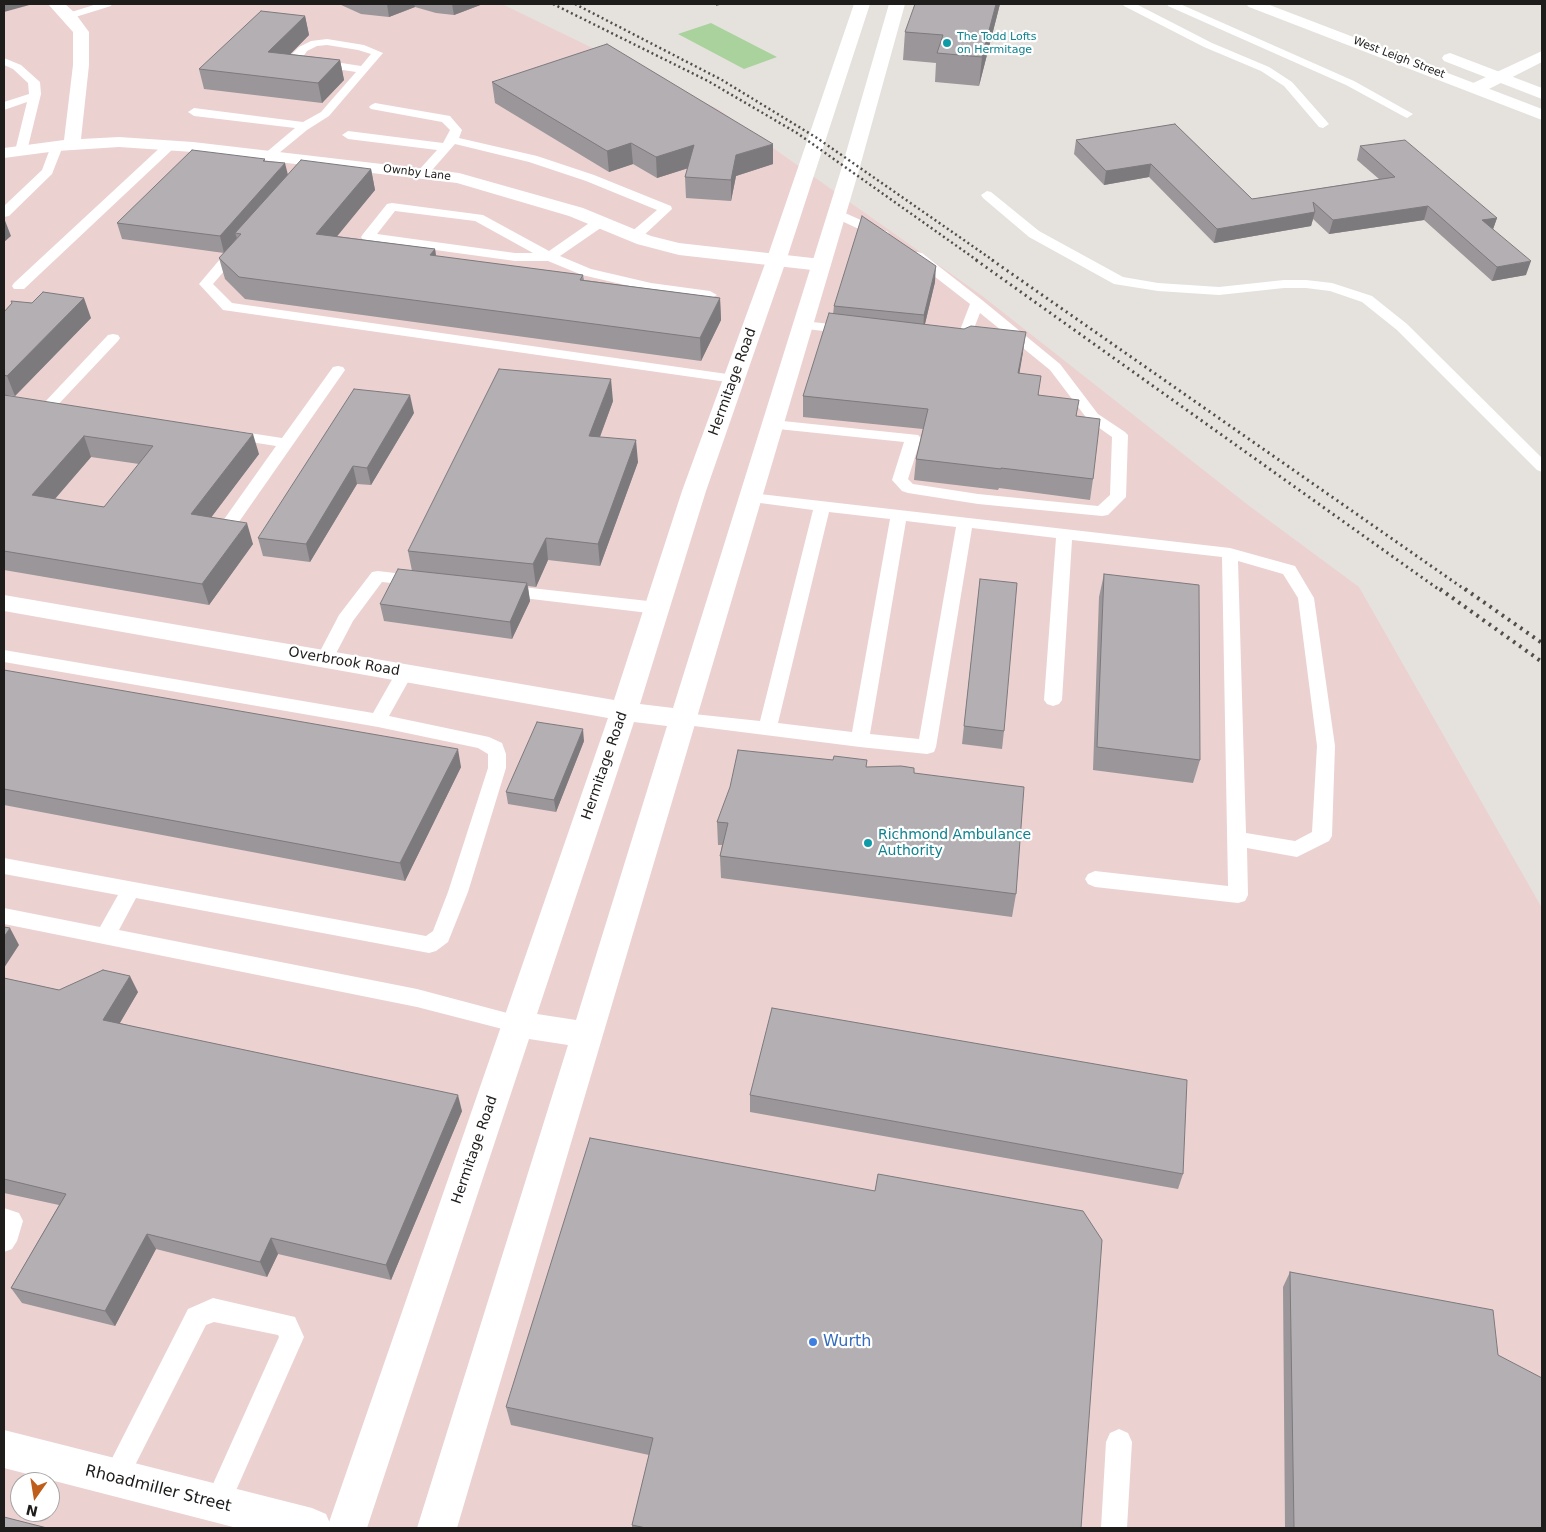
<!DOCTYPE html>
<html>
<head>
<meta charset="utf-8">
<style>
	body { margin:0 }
	#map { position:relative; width:1546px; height:1532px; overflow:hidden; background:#e5e2de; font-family:"DejaVu Sans",sans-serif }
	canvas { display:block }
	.frame { position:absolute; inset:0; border:5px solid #1e1d1b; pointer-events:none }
	.north { position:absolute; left:10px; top:1472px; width:50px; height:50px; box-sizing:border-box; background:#fff; border:1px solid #a5a5a4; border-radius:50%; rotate:193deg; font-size:14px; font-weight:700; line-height:20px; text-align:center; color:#1e1d1b }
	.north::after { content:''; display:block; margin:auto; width:18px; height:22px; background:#bf5e1b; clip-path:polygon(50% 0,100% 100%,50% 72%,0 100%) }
</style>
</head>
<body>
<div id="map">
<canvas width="1546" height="1532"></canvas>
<div class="frame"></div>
<div class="north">N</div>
</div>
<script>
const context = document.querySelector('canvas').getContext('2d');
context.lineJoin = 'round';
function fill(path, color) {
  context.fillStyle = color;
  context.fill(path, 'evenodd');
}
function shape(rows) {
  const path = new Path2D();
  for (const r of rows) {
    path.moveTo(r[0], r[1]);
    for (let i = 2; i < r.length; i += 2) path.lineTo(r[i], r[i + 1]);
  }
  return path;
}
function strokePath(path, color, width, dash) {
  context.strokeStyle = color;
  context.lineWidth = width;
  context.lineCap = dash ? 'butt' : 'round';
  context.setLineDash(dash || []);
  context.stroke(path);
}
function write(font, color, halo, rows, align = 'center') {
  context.font = font + ' "DejaVu Sans",sans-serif';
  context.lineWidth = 4.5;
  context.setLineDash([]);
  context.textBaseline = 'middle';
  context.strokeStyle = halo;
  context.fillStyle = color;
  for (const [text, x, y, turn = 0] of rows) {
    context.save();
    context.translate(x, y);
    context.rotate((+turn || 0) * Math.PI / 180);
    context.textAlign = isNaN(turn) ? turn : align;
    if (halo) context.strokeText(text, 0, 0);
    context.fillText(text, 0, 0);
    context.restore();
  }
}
fill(shape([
	[4,4,502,4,718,109,981,295,1248,505,1359,587,1542,908,1542,1528,4,1528],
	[20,1482,50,1482,50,1512,20,1512]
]), '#ecd1d1');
fill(shape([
	[711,23,777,57,744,69,678,34]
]), '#aad29c');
fill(shape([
	[97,4,112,4,111,6,69,19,64,16,65,14,97,4],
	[1123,4,1136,4,1212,43,1269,67,1292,82,1329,124,1323,128,1319,127,1284,86,1261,71,1204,47,1124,6,1123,4],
	[1167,4,1180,4,1354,81,1413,114,1407,118,1403,116,1346,85,1168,6,1167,4],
	[327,39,364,45,383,53,329,116,307,130,273,158,269,159,263,155,295,128,194,116,188,112,194,108,303,122,321,112,356,72,297,63,291,60,291,55,299,47,311,41,327,39],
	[327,45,358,50,371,54,361,66,303,57,307,51,317,46,327,45],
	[4,58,21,65,40,82,41,94,27,151,21,155,15,151,27,102,4,110,4,102,29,94,28,83,13,69,4,65,4,58],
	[375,103,450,116,462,130,459,138,537,156,594,175,671,206,672,209,640,239,630,239,628,236,630,233,657,210,586,181,529,162,455,144,426,177,418,177,416,174,418,171,437,150,348,139,342,135,348,131,443,143,450,130,442,122,371,109,369,107,371,105,375,103],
	[170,141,176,145,174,148,24,289,14,289,12,286,14,283,166,142,170,141],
	[57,142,63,146,52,174,9,216,4,217,4,206,42,170,51,146,57,142],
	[987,191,991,192,1039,231,1123,277,1158,283,1219,287,1284,280,1306,280,1332,283,1372,296,1407,324,1542,458,1542,472,1537,470,1397,330,1362,302,1330,291,1306,288,1284,288,1219,295,1158,291,1114,284,1029,237,983,198,981,195,987,191],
	[392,203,483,215,549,251,595,219,605,219,606,222,605,225,560,256,591,269,651,283,710,291,717,295,710,299,651,291,582,275,548,261,515,261,363,240,361,237,363,234,387,204,392,203],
	[395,211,475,221,533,253,515,253,377,234,395,211],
	[836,209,888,232,890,235,888,238,878,238,831,216,830,213,831,210,836,209],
	[237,244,244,248,213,284,232,303,734,375,739,376,741,379,739,382,734,383,223,310,199,284,232,245,237,244],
	[917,252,922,253,982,300,1060,364,1098,414,1125,432,1128,435,1126,497,1108,515,1102,516,978,504,908,493,902,491,892,480,904,442,768,428,765,425,768,422,773,420,918,435,921,438,908,479,913,484,978,494,1098,506,1110,495,1112,437,1088,420,1050,370,980,313,967,346,962,347,949,345,947,342,949,339,957,338,970,304,912,259,910,256,917,252],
	[803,321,849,326,854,327,856,330,854,333,849,334,798,328,796,325,803,321],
	[113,334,118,335,120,338,118,341,53,410,43,410,41,407,43,404,108,335,113,334],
	[338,366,343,367,345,370,234,529,222,529,220,525,276,446,225,438,222,435,225,432,230,430,282,438,333,367,338,366],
	[751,493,1230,548,1295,566,1314,598,1335,746,1332,836,1329,841,1297,857,1247,848,1248,895,1245,901,1238,903,1095,887,1088,884,1085,879,1088,874,1095,871,1228,886,1222,557,1072,540,1062,700,1059,704,1053,706,1047,704,1044,700,1056,538,972,528,936,747,934,752,927,754,860,747,678,724,675,719,678,714,684,713,760,721,813,510,745,501,743,498,745,495,751,493],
	[829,512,890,519,852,732,778,723,829,512],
	[906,521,956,527,919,739,870,734,906,521],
	[1238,561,1283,574,1298,598,1317,746,1312,832,1295,841,1246,833,1238,561],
	[378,571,420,576,426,577,428,581,426,585,420,586,382,582,353,621,331,663,325,665,319,663,316,659,339,615,372,572,378,571],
	[504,585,657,602,663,604,666,608,663,612,657,614,498,595,496,591,498,587,504,585],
	[4,650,373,713,398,669,404,667,410,669,413,673,389,716,489,737,502,743,506,754,506,768,468,892,448,942,436,951,429,953,136,898,119,930,417,989,526,1018,529,1024,526,1030,518,1033,417,1007,4,924,4,908,100,927,118,895,4,874,4,858,426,936,433,931,448,892,488,768,488,754,478,748,378,727,4,662,4,650],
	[4,1208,19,1213,23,1221,17,1241,12,1249,4,1252,4,1208],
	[213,1298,295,1317,304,1337,226,1513,217,1517,208,1513,204,1504,279,1337,278,1335,214,1322,206,1325,124,1487,115,1491,106,1487,102,1478,188,1309,213,1298],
	[1119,1429,1128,1433,1132,1442,1127,1528,1101,1528,1106,1442,1110,1433,1119,1429]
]), '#fff');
fill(shape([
	[48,4,65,4,75,13,89,32,89,65,81,139,119,137,193,142,459,173,583,208,651,236,679,243,821,259,828,261,831,265,828,269,821,271,679,255,637,244,569,216,457,183,193,152,119,147,57,151,4,158,4,148,64,140,73,65,73,32,48,4],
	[1542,51,1542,62,1483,92,1471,92,1469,88,1471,84,1542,51],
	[4,1430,312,1508,326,1514,332,1528,237,1528,4,1468,4,1430]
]), '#fff');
fill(shape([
	[854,4,870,4,786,261,706,491,640,704,673,708,841,170,889,4,905,4,859,170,457,1528,417,1528,568,1045,529,1039,367,1528,327,1528,608,718,4,611,4,595,614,700,682,491,766,261,854,4],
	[634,722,667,726,576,1020,537,1014,634,722],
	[1246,4,1267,4,1542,109,1542,120,1249,7,1246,4],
	[1450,53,1542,88,1542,99,1444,61,1442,58,1444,55,1450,53]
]), '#fff');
strokePath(shape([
	[553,4,708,81,797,133,978,261],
	[575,4,722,80,817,138,994,261]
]), '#504f4c', 2.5, [2, 3]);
strokePath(shape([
	[976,260,1441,591],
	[992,260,1467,591]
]), '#504f4c', 3, [2, 4]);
strokePath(shape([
	[1440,589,1542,662],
	[1465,589,1542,643]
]), '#504f4c', 4, [2.5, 5]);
fill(shape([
	[339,4,483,4,454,15,436,13,415,7,389,17,361,14],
	[1000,4,979,86,935,82,936,63,903,60,905,32],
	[305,16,309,35,290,54,340,60,344,80,322,103,204,89,199,69],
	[492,82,773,164,736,176,731,201,686,198,685,177,688,168,657,178,633,164,609,172,495,103],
	[1175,124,1252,199,1379,179,1357,160,1360,146,1497,218,1493,229,1526,275,1492,281,1424,220,1329,234,1313,219,1311,226,1214,243,1149,177,1104,185,1074,154,1076,140],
	[265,159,265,161,288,175,371,169,375,190,336,236,435,249,436,256,583,275,584,280,720,298,721,320,701,361,245,299,225,279,219,258,224,253,122,239,117,223],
	[935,282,925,324,1023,352,1019,373,1039,395,1076,416,1093,479,1090,500,999,488,998,490,914,480,916,459,923,429,803,417,803,396,833,314,834,306],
	[4,312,91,318,15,396,4,395],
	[4,395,259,454,211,517,253,544,209,605,4,570],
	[91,457,139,464,104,507,55,499],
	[613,401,600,437,638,462,600,566,548,560,536,587,528,586,530,601,512,639,384,621,380,604,412,571,408,551],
	[414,413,371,485,357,484,310,562,263,556,258,538],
	[1104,574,1200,760,1193,783,1093,770,1099,597],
	[980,579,1004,731,1002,749,962,744],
	[4,670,461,767,405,881,4,805],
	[584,741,556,812,508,804,506,792],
	[867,767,914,773,1016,894,1012,917,721,878,720,856,722,845,718,845,717,822],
	[4,978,59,990,138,992,120,1023,462,1111,391,1280,278,1254,267,1277,156,1249,115,1326,22,1303,11,1288,59,1205,4,1193],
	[750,1095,1183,1174,1178,1189,750,1112],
	[1290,1272,1498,1355,1542,1528,1285,1528,1283,1287],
	[506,1407,1081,1528,632,1528,632,1525,649,1455,511,1425]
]), '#9a9699');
fill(shape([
	[4,4,33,4,4,12],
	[387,4,414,4,415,7,389,17],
	[452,4,483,4,454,15],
	[716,4,723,4,716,6],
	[996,4,1000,4,979,86,982,57],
	[305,16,309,35,273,72,268,52],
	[340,60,344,80,322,103,318,83],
	[631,143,633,164,609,172,607,151],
	[773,144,773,164,736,176,731,201,731,180,736,155],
	[694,145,695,166,657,178,656,157],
	[285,163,289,179,235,233,237,238,224,253,220,236],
	[1151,164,1149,177,1104,185,1106,171],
	[371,169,375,190,321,256,316,234],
	[1428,206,1424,220,1329,234,1333,220],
	[1315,212,1311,226,1214,243,1217,229],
	[4,218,11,236,4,242],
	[1497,218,1492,232,1482,220],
	[435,249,438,271,430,255],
	[1531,261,1526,275,1492,281,1497,267],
	[936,266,935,282,923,332,924,315],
	[84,298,91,318,15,396,7,376],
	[720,298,721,320,701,361,700,338],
	[1026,332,1023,352,1016,394,1018,373],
	[611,379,613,401,592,458,589,436],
	[410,395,414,413,371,485,367,468],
	[253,434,259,454,198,535,191,514],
	[84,436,91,457,40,516,32,495],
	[636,440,638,462,600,566,598,544],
	[353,466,357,484,310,562,306,544],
	[247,523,253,544,209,605,202,584],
	[546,538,548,560,536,587,533,564],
	[527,583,530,601,512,639,510,622],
	[583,729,584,741,556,812,554,800],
	[458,749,461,767,405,881,400,863],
	[10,928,19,945,4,968,4,937],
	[130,976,138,992,112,1036,103,1020],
	[458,1095,462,1111,391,1280,386,1265],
	[147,1234,156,1249,115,1326,105,1311],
	[271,1238,278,1254,267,1277,260,1262]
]), '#7d7a7d');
const building = shape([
	[915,4,996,4,982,57,937,53,943,35,905,32,915,4],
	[261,11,305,16,268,52,340,60,318,83,199,69,261,11],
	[607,44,773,144,736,155,731,180,685,177,694,145,656,157,631,143,607,151,492,82,607,44],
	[1175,124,1252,199,1395,177,1360,146,1405,140,1497,218,1482,220,1531,261,1497,267,1428,206,1333,220,1313,202,1315,212,1217,229,1151,164,1106,171,1076,140,1175,124],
	[192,150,265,159,263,161,285,163,220,236,117,223,192,150],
	[301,160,371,169,316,234,435,249,430,255,583,275,580,280,720,298,700,338,239,277,219,258,241,234,235,233,301,160],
	[862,216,936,266,924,315,834,306,862,216],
	[43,292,84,298,7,376,4,375,4,312,12,303,11,301,32,303,43,292],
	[829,313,964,329,971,326,1026,332,1018,373,1041,376,1038,395,1079,400,1076,416,1100,419,1093,479,1001,468,1001,469,916,459,928,409,803,396,829,313],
	[499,369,611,379,589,436,636,440,598,544,546,538,533,564,408,551,499,369],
	[354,389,410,395,367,468,353,466,306,544,258,538,354,389],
	[4,395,253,434,191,514,247,523,202,584,4,551,4,395],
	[84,436,153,446,104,507,32,495,84,436],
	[398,569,527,583,510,622,380,604,398,569],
	[1104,574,1199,585,1200,760,1097,747,1104,574],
	[980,579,1017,583,1004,731,964,726,980,579],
	[4,670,458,749,400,863,4,789,4,670],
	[537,722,583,729,554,800,506,792,537,722],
	[738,750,833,760,834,756,867,760,866,767,901,766,914,768,914,773,1024,787,1016,894,720,856,728,823,717,822,730,787,738,750],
	[4,927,10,928,4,937,4,927],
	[103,970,130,976,103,1020,458,1095,386,1265,271,1238,260,1262,147,1234,105,1311,11,1288,66,1194,4,1179,4,978,59,990,103,970],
	[772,1008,1187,1080,1183,1174,750,1095,772,1008],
	[590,1138,875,1191,878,1174,1083,1211,1102,1240,1081,1528,646,1528,632,1525,653,1438,506,1407,590,1138],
	[1290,1272,1493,1310,1498,1355,1542,1378,1542,1528,1294,1528,1290,1272],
	[4,1517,47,1528,4,1528,4,1517]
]);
fill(building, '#b3afb2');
strokePath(building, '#7d7a7d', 1);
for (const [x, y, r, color] of [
	[947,43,5,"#0f9aa8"],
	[868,843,5,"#0f9aa8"],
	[813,1342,5,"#3f7fe0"]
]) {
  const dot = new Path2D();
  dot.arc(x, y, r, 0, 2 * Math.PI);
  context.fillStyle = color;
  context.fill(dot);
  strokePath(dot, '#fff', 2);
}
write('11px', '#0d838f', '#fff', [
	["The Todd Lofts",957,37],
	["on Hermitage",957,50]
], 'left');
write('11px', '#1e1d1b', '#fff', [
	["West Leigh Street",1399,58,21],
	["Ownby Lane",417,173,7]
]);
write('14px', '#1e1d1b', '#fff', [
	["Hermitage Road",733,382,-70],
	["Overbrook Road",344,662,10],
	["Hermitage Road",605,766,-71],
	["Hermitage Road",475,1150,-71]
]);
write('14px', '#0d838f', '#fff', [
	["Richmond Ambulance",878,835],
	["Authority",878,851]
], 'left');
write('16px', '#366cbe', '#fff', [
	["Wurth",823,1342]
], 'left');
write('16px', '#1e1d1b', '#fff', [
	["Rhoadmiller Street",158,1489,14]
]);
</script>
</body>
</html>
